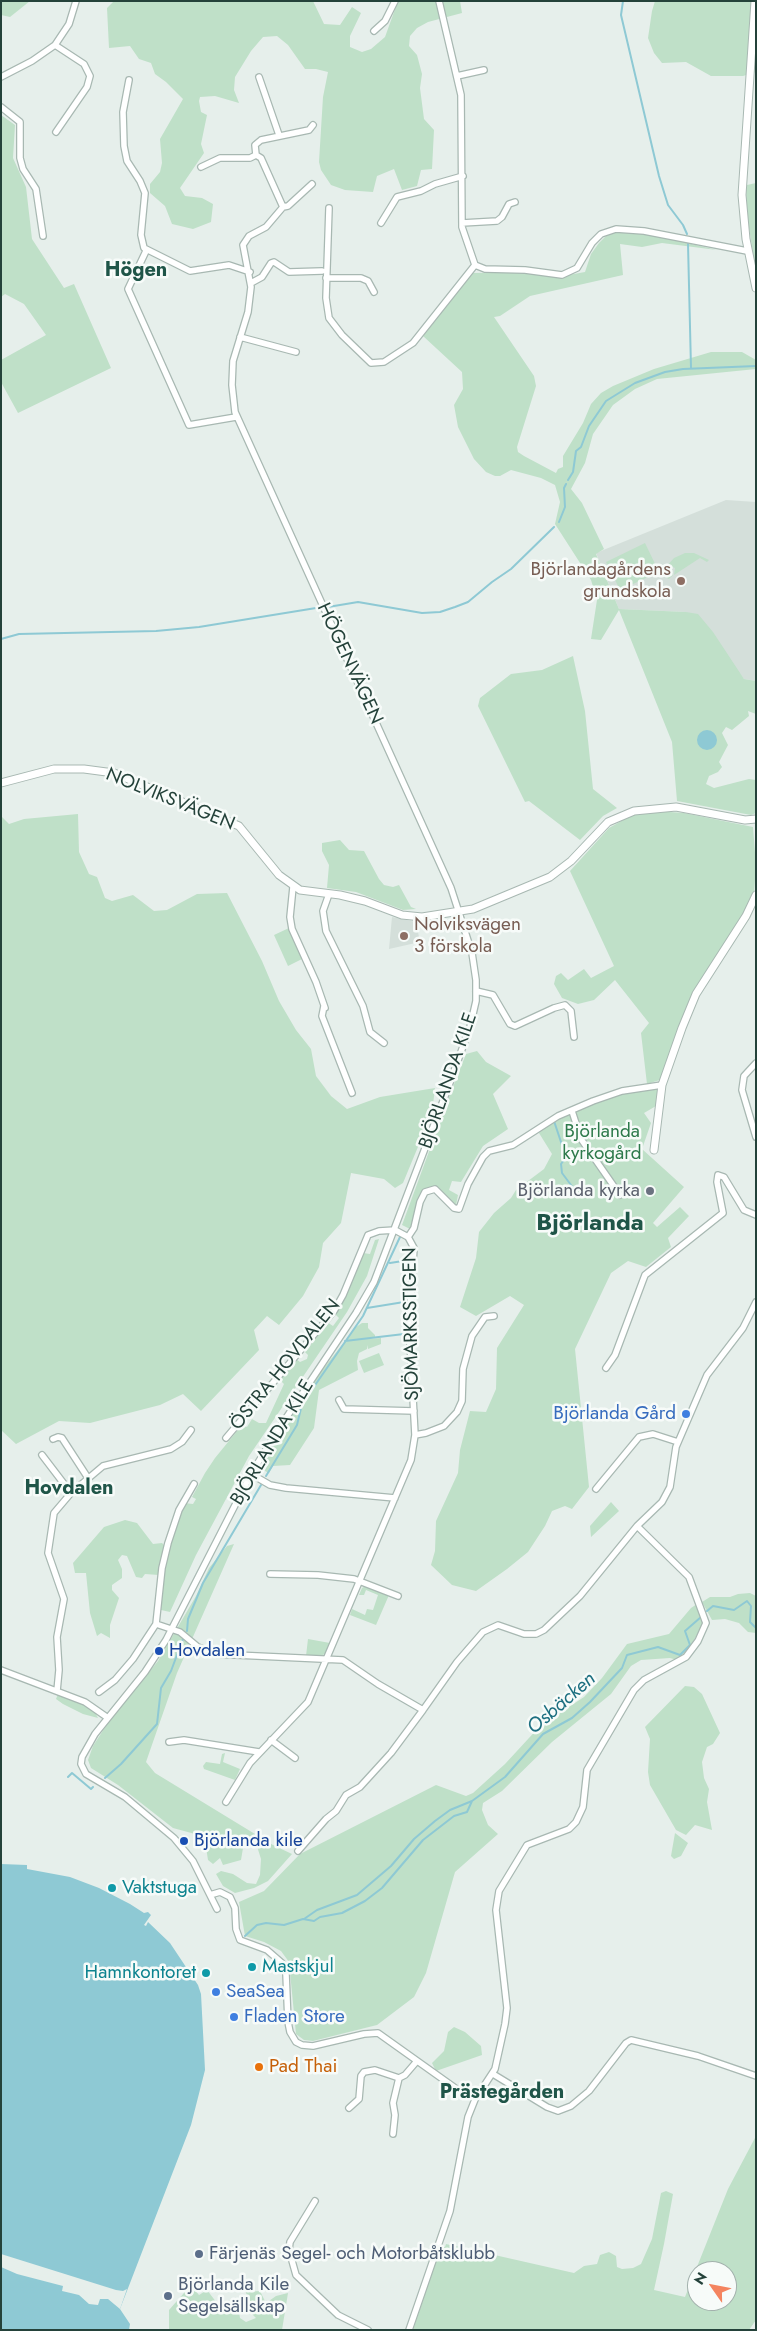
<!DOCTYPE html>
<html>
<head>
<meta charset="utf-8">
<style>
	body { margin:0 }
	#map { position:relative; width:757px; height:2331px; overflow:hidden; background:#e6efeb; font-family:Jost,sans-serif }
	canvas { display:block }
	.frame { position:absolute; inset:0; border:2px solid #24423a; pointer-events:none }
	.north { position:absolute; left:687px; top:2261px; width:50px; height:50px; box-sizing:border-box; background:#f7fbf9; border:1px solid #a3b1ad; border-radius:50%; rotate:303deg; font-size:14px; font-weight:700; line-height:20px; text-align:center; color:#24423a }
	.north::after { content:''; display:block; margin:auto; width:18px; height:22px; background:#f4845f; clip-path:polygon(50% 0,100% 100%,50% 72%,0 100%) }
</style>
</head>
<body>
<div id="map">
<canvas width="757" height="2331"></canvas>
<div class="frame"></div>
<div class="north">N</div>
</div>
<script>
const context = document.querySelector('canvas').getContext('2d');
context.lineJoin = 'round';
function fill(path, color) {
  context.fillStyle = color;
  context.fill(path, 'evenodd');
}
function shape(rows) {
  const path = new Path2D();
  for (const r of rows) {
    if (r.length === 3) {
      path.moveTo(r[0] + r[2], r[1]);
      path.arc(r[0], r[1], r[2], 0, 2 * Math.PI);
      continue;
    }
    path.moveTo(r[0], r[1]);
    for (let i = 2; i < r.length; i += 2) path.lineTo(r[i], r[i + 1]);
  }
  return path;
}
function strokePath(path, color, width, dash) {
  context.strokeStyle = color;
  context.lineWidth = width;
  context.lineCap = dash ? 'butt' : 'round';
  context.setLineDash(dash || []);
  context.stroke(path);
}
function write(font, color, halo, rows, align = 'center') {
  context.font = font + ' Jost,sans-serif';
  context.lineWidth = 5;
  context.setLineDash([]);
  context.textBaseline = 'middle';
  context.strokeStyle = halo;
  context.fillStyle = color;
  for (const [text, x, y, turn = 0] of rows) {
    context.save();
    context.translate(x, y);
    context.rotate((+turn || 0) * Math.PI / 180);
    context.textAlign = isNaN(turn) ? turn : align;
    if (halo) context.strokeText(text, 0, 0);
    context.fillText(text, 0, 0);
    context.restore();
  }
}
fill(shape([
	[726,500,756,502,756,681,744,679,686,612,619,609,596,553],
	[392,917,416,922,420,942,389,949]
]), '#d4dfda');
fill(shape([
	[1,1,30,1,10,17,1,15],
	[114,1,313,1,324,24,340,25,352,7,361,13,350,36,350,47,362,52,371,49,385,37,398,1,460,1,462,13,428,22,417,28,410,36,409,46,417,55,422,74,420,88,424,119,434,130,432,169,421,170,417,186,402,190,394,169,377,176,373,192,345,190,331,185,321,170,319,162,323,97,328,72,316,69,305,69,288,45,277,36,263,37,251,51,235,77,234,90,239,103,215,96,200,97,199,101,201,112,207,115,201,144,204,153,180,188,185,196,202,198,213,204,211,222,193,229,172,224,165,206,150,193,150,184,160,172,162,163,160,139,183,99,166,82,155,74,151,63,139,59,130,46,109,48,107,8],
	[655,1,756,1,756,72,743,76,711,76,686,62,662,63,654,53,648,38,652,11],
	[1,115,15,125,13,158,26,187,32,239,64,288,74,284,111,368,18,413,1,382,1,360,46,335,24,304,5,294,1,297],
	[756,183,756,272,747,215,746,188,747,185],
	[618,231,658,236,717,250,662,243,642,247,620,244,623,275,530,296,500,316,494,317,534,376,536,386,517,447,518,452,524,456,556,473,558,469,563,467,563,456,583,423,591,404,601,393,613,386,654,369,711,352,742,352,756,360,756,369,657,379,635,389,613,405,593,434,585,463,571,489,582,503,604,549,596,554,619,609,686,612,698,614,713,632,744,679,756,681,756,714,748,711,749,716,732,730,726,727,722,733,728,745,719,762,722,767,718,772,709,776,706,784,714,788,749,779,756,780,756,813,751,815,677,801,672,742,619,610,601,640,591,639,597,600,591,580,555,524,560,502,555,485,541,478,511,470,500,476,495,476,486,472,474,459,458,427,454,405,463,389,462,372,423,336,473,273,520,272,557,277,585,272,591,254,599,243,607,235],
	[645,543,659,572,620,590,606,562],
	[694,553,709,560,707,562,700,558,674,575,675,568,670,566,667,570,673,571,673,575,669,579,665,577,664,573,666,567,674,558,685,553],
	[573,656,585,711,593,789,617,808,603,816,580,840,529,801,525,802,478,706,480,698,511,674,542,670],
	[656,811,684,813,753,827,756,865,754,895,749,909,707,977,663,1079,647,1084,641,1033,649,1023,615,980,594,1000,578,1004,562,998,554,984,556,976,561,973,568,980,584,969,591,978,614,966,570,871,609,828,632,815],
	[78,814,79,852,89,874,97,877,105,898,112,901,133,895,154,911,167,910,197,894,227,893,262,961,279,1001,296,1030,311,1049,316,1076,331,1096,347,1109,380,1097,435,1088,432,1113,403,1183,395,1188,384,1179,351,1173,341,1223,323,1243,319,1267,303,1296,279,1325,267,1316,254,1330,259,1350,201,1411,183,1394,160,1405,90,1423,59,1421,16,1444,1,1430,1,816,9,824,24,819],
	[340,840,349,850,364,851,379,879,384,885,393,887,399,885,411,907,416,909,403,910,356,892,327,888,329,865,322,851,322,843],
	[289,928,302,959,288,966,274,935],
	[477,1051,486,1062,511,1076,493,1094,508,1129,483,1146,461,1182,452,1181,449,1190,458,1195,456,1205,440,1190,432,1187,424,1190,418,1199,410,1229,402,1225,449,1097,466,1054],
	[660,1087,656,1106,644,1113,651,1123,642,1149,684,1187,653,1223,657,1227,680,1207,689,1216,668,1238,671,1247,646,1267,628,1261,611,1273,575,1349,589,1487,572,1509,565,1506,552,1511,545,1526,528,1552,507,1569,476,1591,452,1585,431,1565,435,1551,436,1521,458,1473,460,1450,470,1411,486,1412,496,1389,497,1348,524,1305,510,1296,476,1316,460,1307,476,1258,479,1232,494,1213,511,1198,516,1190,544,1169,552,1154,539,1133,545,1126,564,1115,625,1092],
	[379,1239,367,1276,347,1312,249,1456,196,1555,170,1612,161,1610,163,1571,175,1527,184,1503,193,1504,196,1499,192,1497,205,1473,215,1458,242,1425,247,1427,252,1419,259,1423,266,1423,284,1384,278,1378,295,1358,300,1362,307,1359,308,1355,303,1350,327,1322,333,1326,339,1318,334,1313,363,1253,370,1254,375,1240],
	[362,1323,368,1323,368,1328,375,1335,375,1337,368,1339,381,1338,381,1344,368,1349,368,1345,367,1349,359,1353,357,1361,358,1370,319,1390,314,1428,290,1465,273,1466,269,1473,263,1470,261,1466,316,1378,356,1327],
	[379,1353,384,1365,364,1373,359,1361],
	[611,1502,619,1511,591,1537,590,1526],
	[125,1520,137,1523,153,1544,162,1543,165,1546,159,1575,145,1574,142,1578,136,1577,127,1556,122,1555,118,1560,122,1569,122,1578,112,1585,112,1590,119,1598,110,1625,110,1638,101,1633,97,1636,90,1613,86,1573,75,1573,73,1563,104,1527],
	[234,1544,177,1673,146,1762,155,1773,273,1845,292,1854,268,1881,254,1888,235,1893,223,1886,216,1874,221,1871,233,1874,247,1883,256,1884,260,1875,261,1859,255,1840,245,1836,241,1860,223,1865,220,1858,213,1864,208,1860,205,1841,195,1834,173,1828,118,1785,91,1768,88,1760,93,1746,109,1721,158,1661,196,1596,209,1568,227,1546],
	[367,1585,389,1595,376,1625,350,1615,352,1609,365,1615,367,1609,373,1610,378,1595,366,1590,364,1595,359,1595,362,1588],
	[750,1593,756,1596,756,1633,748,1632,739,1623,725,1619,712,1620,702,1602,710,1597,730,1597,738,1594],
	[697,1604,704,1621,690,1648,680,1657,677,1660,670,1658,641,1660,631,1666,611,1694,552,1742,502,1791,483,1803,482,1810,488,1825,498,1834,455,1872,426,1973,414,1997,377,2025,313,2041,304,2040,296,2034,289,1962,281,1951,264,1942,245,1936,239,1902,264,1891,300,1854,436,1785,466,1796,473,1793,505,1764,540,1726,584,1697,602,1678,627,1644,669,1634,691,1608],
	[308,1639,330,1643,325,1654,320,1656,306,1656],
	[685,1686,694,1687,702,1694,720,1733,713,1744,707,1747,702,1762,704,1778,709,1789,707,1802,712,1830,695,1825,686,1835,676,1830,650,1785,648,1772,650,1739,645,1727],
	[58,1694,83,1704,95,1712,98,1718,83,1714,63,1704,56,1699],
	[225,1753,223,1762,240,1769,235,1780,204,1769,203,1766,206,1762,220,1764,222,1754],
	[675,1833,688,1843,681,1856,674,1859,671,1856],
	[454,2027,465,2032,481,2046,482,2055,436,2071,432,2063,444,2051,448,2032],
	[756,2136,756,2320,749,2330,413,2330,441,2246,445,2247,446,2244,574,2273,584,2266,597,2264,600,2255,609,2252,616,2256,617,2267,622,2269,633,2268,641,2264,652,2239,661,2193,666,2191,673,2194,664,2244,654,2290,685,2297,728,2189],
	[697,2271,727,2271,727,2301,697,2301],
	[191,2285,199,2295,207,2290,220,2307,229,2302,238,2307,240,2318,246,2322,256,2318,238,2300,239,2298,248,2302,246,2292,260,2291,266,2303,276,2296,288,2293,282,2330,169,2330,169,2310]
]), '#bfe0c8');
fill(shape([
	[707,740,10],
	[1,1864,27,1865,27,1869,70,1877,99,1888,130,1904,144,1913,148,1912,151,1915,144,1925,146,1926,148,1922,170,1943,198,1985,201,1994,205,2070,191,2125,120,2309,130,2324,129,2330,1,2330]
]), '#8ec9d4');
fill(shape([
	[1,2254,116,2290,123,2291,127,2289,120,2309,108,2299,100,2299,98,2305,89,2304,79,2295,62,2291,63,2286,17,2274,1,2267]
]), '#e6efeb');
strokePath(shape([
	[623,1,621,15,659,176,668,205,683,225,687,234],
	[688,244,691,368],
	[568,480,573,472,576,451,581,447,589,426,606,401,635,383,665,372,683,369,756,366],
	[559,522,565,507,564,488,566,484],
	[328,607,358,602,422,613,440,612,455,607,468,602,492,582,511,569,554,527],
	[1,639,19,634,156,631,199,627,316,608],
	[554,1121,562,1145,564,1160,561,1164,562,1173,574,1189],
	[390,1263,409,1260],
	[367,1308,404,1302],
	[345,1341,404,1334],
	[266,1476,297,1425,302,1404,363,1316,400,1237],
	[707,1611,713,1606,734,1610,747,1601,751,1606,750,1622,756,1628],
	[187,1631,188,1619,203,1583,261,1485],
	[68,1777,72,1773,91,1789,93,1787],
	[105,1778,121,1764,157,1724,161,1688,171,1671,183,1639],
	[304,1919,317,1910,357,1895,391,1866,414,1839,435,1821,450,1810,472,1801],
	[245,1936,257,1925,266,1923,284,1925,303,1919,314,1921,320,1917,342,1913,365,1901,382,1888,423,1840,454,1816,467,1812,472,1801,505,1777,543,1734,572,1718,590,1702,622,1668,627,1655,658,1647,680,1655,690,1645,685,1631,701,1617]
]), '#8ec9d4', 2);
const minor = shape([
	[439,1,461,95,462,227,475,265,485,269,525,270,562,275,577,268,592,243,601,234,616,229,644,231,747,251],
	[374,31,385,21,395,1],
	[55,45,84,64,90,76,87,87,56,132],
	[457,76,484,70],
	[1,77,32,61,55,45,69,24,76,1],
	[259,77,279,135],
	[129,80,123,112,124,146,127,161,140,181,145,193,141,235,144,248,190,271,229,265,250,272],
	[1,107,20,122,20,158,23,169,36,189,43,236],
	[201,167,220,158,250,158,256,155],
	[283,207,288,206,312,184],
	[329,208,326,298,329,318,342,335,371,363,384,362,413,343,475,265],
	[381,223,397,197,421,191,435,184,463,176],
	[462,223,497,221,502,217,509,204,515,202],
	[146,251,128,289,189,425,236,417],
	[326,278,361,278,368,281,374,292],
	[251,283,262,277,271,263,274,262,289,272,322,271],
	[240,337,296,352],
	[293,887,290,917,292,929,316,982,325,1008],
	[329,894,323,911,326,931,363,1006,370,1032,384,1043],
	[476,991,493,995,510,1024,515,1026,554,1008,565,1005,571,1011,574,1037],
	[324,1006,322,1016,352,1093],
	[756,1063,744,1076,742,1090,756,1137],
	[572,1111,581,1139,620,1195],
	[408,1237,414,1228,420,1202,425,1192,435,1189,454,1208,459,1209,468,1184,483,1157,489,1151,513,1145,558,1116,593,1101,622,1091,662,1085],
	[606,1368,615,1355,645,1275,723,1213,717,1182,718,1175,724,1177,744,1210,756,1215],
	[339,1400,344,1409,414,1411],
	[415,1435,426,1433,444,1426,457,1412,462,1401,463,1369,472,1336,485,1317,494,1316],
	[53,1439,58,1437,62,1438,88,1478],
	[42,1455,71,1493],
	[251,1474,270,1485,286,1488,395,1498],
	[596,1489,639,1437,653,1434,678,1442],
	[270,1574,318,1575,354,1579,398,1596],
	[156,1624,162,1568,168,1543,179,1510,194,1484],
	[1,1670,85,1702,108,1718],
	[57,1691,59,1670,57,1637,64,1599,48,1553,54,1513,71,1493,103,1466,171,1449,182,1442,191,1430],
	[99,1692,115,1680,133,1659,156,1624,180,1632,198,1647,214,1654,343,1660,378,1684,423,1710,457,1662,483,1632,498,1625,524,1634,536,1634,544,1630,580,1596,637,1526,662,1502,670,1487,676,1447,707,1375,743,1328,756,1302],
	[271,1740,295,1758],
	[169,1742,184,1740,259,1752],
	[226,1802,250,1763,308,1702,411,1460,415,1435,409,1323,414,1248,408,1237,395,1230,379,1231,368,1235,343,1295,334,1311,226,1438],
	[298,1851,326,1819,336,1811,346,1795,360,1787,391,1753,423,1710],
	[210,1895,220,1892,230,1897,235,1908,236,1929,240,1940,267,1950,282,1963,286,1974,288,2022,290,2032,296,2042,302,2045,313,2046,364,2034,378,2033,458,2090,470,2096,478,2095,495,2069,505,2024,507,2008,496,1910,499,1891,527,1845,569,1829,576,1822,583,1807,587,1770,634,1690,644,1680,686,1657,698,1641,706,1623,689,1577,637,1526],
	[217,1909,193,1861,174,1838,125,1797,86,1774,81,1764,82,1757,95,1734,145,1672,166,1640,251,1474,280,1427,356,1313,374,1282,448,1088,470,1027,476,1001,476,980,472,953,451,888,235,412,232,385,233,361,248,312,251,287,243,245,249,236,266,227,283,207,261,158,256,155,255,145,261,140,309,130,313,125],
	[493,2074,547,2107,558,2111,571,2106,589,2091,626,2043,631,2040,698,2056,756,2076],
	[349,2108,359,2099,361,2076,364,2072,375,2070,399,2078,405,2075,417,2061],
	[393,2134,395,2115,393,2103,399,2078],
	[315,2201,290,2242,289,2250,296,2275,338,2315,368,2330],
	[409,2330,450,2211,468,2117,476,2097]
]);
const tertiary = shape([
	[755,1,742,195,746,239,756,288],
	[1,783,54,769,84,769,114,773,239,826,279,875,300,890,340,895,365,901,402,915,422,917,473,909,550,877,571,861,608,822,634,811,676,807,745,820,756,819],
	[654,1150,662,1085,682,1028,696,994,746,916,756,895]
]);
strokePath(minor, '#a8b8b2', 8);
strokePath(tertiary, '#a8b8b2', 9);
strokePath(minor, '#fff', 5.5);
strokePath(tertiary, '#fff', 7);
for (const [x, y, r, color] of [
	[681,581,5,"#8d6e63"],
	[404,936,5,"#8d6e63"],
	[650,1191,5,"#6b7280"],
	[686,1414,5,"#3f7fe0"],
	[159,1651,5,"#1a4fb4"],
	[184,1841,5,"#1a4fb4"],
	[112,1888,5,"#0f9aa8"],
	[252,1967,5,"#0f9aa8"],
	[206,1973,5,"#0f9aa8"],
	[216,1992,5,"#3f7fe0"],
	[234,2017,5,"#3f7fe0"],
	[259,2067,5,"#e8710a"],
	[199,2254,5,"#5c6f8a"],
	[168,2296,5,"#5c6f8a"]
]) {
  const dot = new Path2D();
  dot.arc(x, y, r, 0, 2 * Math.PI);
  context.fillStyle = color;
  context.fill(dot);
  strokePath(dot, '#f7fbf9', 2);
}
write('19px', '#785e54', '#f7fbf9', [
	["Björlandagårdens",671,570],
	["grundskola",671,592],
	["Nolviksvägen",414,925,"left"],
	["3 förskola",414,947,"left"]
], 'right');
write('19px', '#24423a', '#f7fbf9', [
	["HÖGENVÄGEN",349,664,65],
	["NOLVIKSVÄGEN",170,800,22],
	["BJÖRLANDA KILE",449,1081,-71],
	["SJÖMARKSSTIGEN",412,1324,-91],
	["ÖSTRA HOVDALEN",286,1365,-51],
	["BJÖRLANDA KILE",273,1443,-59]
]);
write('19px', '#2d7a4b', '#f7fbf9', [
	["Björlanda",602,1132],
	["kyrkogård",602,1154]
]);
write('19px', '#5b616d', '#f7fbf9', [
	["Björlanda kyrka",640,1191]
], 'right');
write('19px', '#366cbe', '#f7fbf9', [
	["Björlanda Gård",676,1414,"right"],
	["SeaSea",226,1992],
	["Fladen Store",244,2017]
], 'left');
write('19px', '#164399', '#f7fbf9', [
	["Hovdalen",169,1651],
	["Björlanda kile",194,1841]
], 'left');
write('19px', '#0d838f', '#f7fbf9', [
	["Vaktstuga",122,1888],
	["Mastskjul",262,1967],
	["Hamnkontoret",196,1973,"right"]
], 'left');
write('19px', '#c56008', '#f7fbf9', [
	["Pad Thai",269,2067]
], 'left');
write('19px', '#4e5e75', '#f7fbf9', [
	["Färjenäs Segel- och Motorbåtsklubb",209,2254],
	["Björlanda Kile",178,2285],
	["Segelsällskap",178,2307]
], 'left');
write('bold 20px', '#1f5548', '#f7fbf9', [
	["Högen",136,271],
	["Hovdalen",69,1489],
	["Prästegården",502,2093]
]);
write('italic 20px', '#1c6f80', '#f7fbf9', [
	["Osbäcken",562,1704,-41]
]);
write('bold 24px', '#1f5548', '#f7fbf9', [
	["Björlanda",590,1224]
]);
</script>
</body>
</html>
